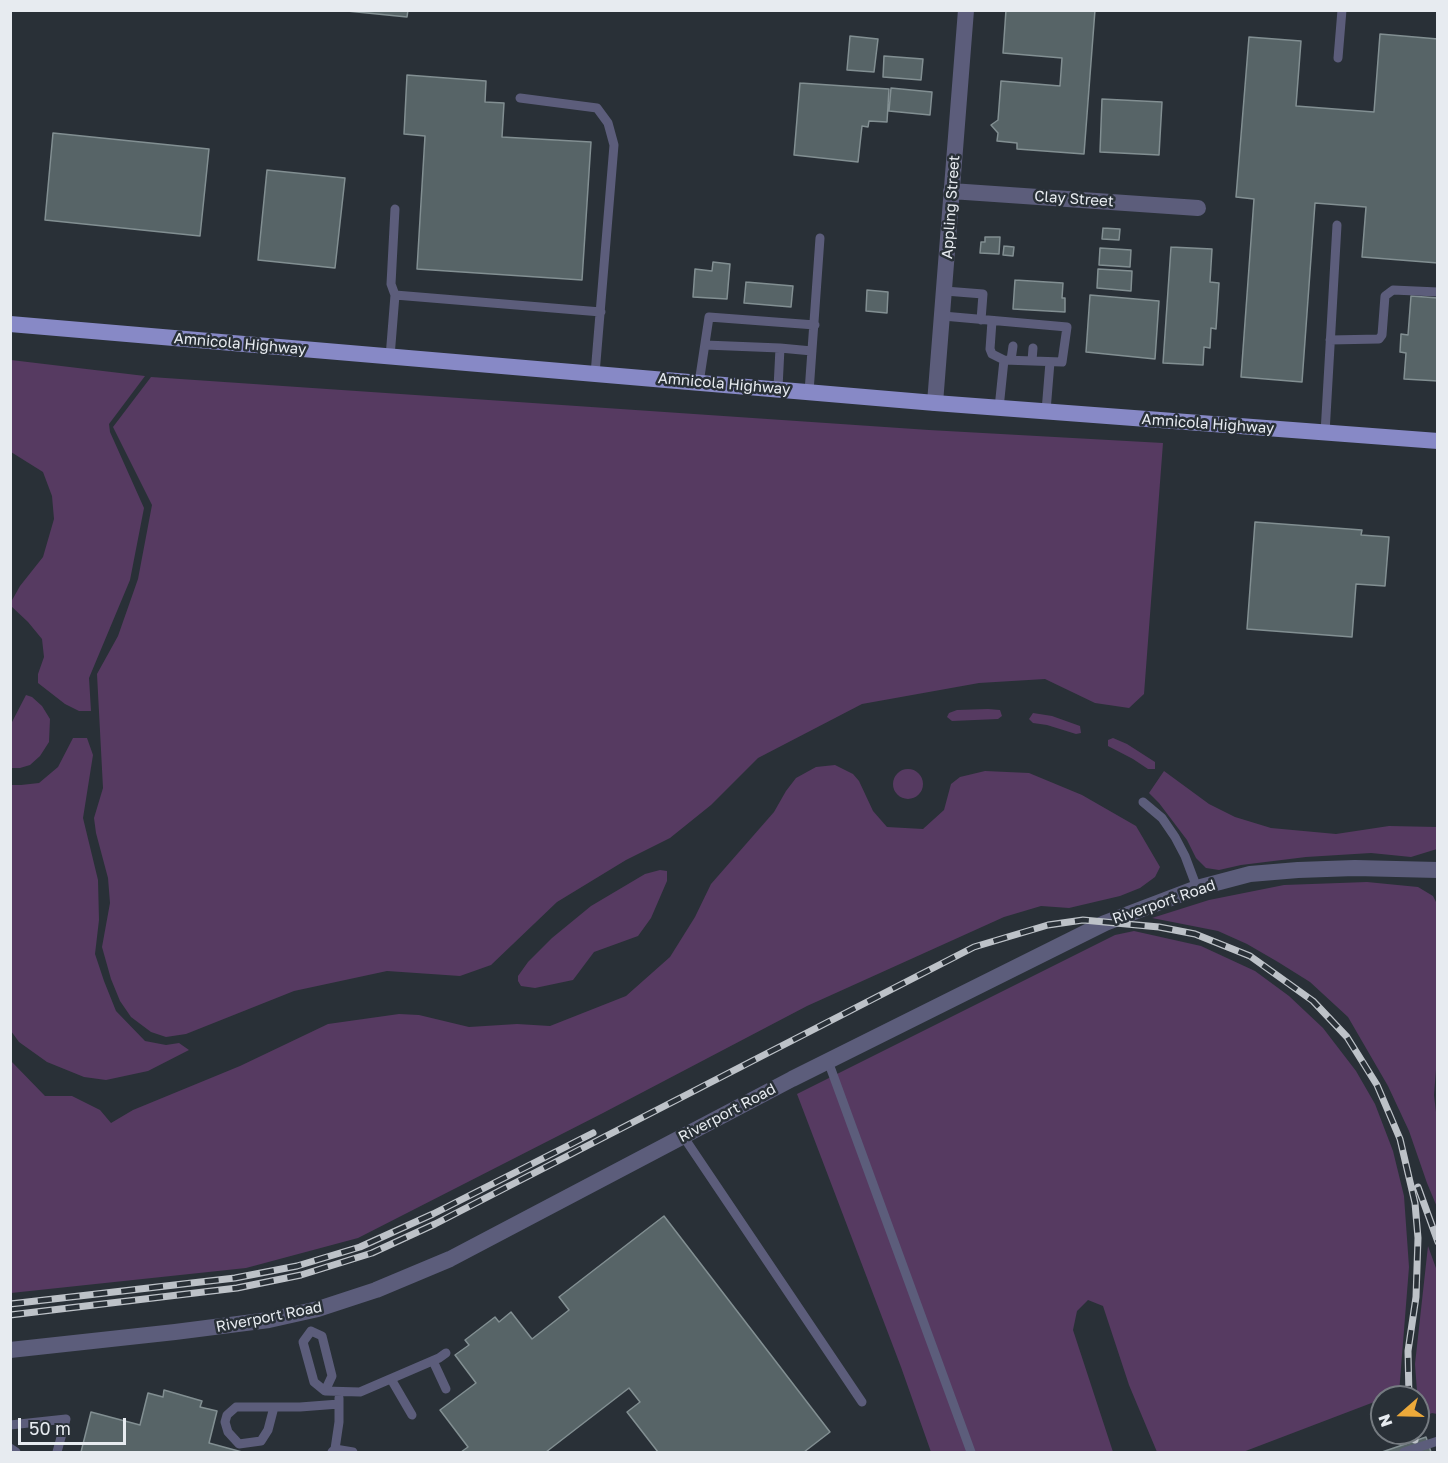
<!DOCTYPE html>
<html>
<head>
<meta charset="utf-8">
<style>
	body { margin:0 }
	#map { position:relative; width:1448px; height:1463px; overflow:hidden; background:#293037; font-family:"Golos Text",sans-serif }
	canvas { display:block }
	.frame { position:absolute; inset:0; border:12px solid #e7ebf0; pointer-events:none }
	.north { position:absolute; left:1370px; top:1385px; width:60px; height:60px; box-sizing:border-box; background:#293037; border:2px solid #757b81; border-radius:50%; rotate:250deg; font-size:16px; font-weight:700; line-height:24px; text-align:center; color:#e7ebf0 }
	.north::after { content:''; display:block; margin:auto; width:21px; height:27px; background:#eca93a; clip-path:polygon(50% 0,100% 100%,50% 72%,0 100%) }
	.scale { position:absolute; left:18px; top:1418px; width:108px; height:27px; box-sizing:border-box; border:3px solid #e7ebf0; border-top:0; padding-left:8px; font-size:18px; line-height:21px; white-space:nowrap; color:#e7ebf0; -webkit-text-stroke:4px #293037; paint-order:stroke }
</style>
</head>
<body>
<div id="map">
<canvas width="1448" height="1463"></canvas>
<div class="frame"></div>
<div class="north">N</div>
<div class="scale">50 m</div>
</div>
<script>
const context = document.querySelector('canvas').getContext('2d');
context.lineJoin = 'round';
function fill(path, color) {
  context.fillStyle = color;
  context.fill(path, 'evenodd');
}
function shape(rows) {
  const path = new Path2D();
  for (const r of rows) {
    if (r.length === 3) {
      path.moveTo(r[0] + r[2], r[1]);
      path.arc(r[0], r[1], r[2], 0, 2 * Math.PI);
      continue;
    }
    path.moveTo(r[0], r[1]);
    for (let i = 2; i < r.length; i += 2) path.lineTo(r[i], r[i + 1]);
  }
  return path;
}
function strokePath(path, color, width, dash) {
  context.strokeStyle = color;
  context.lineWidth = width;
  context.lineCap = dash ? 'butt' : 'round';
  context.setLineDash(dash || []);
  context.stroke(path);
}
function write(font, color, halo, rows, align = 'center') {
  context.font = font + ' "Golos Text",sans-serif';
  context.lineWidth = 5;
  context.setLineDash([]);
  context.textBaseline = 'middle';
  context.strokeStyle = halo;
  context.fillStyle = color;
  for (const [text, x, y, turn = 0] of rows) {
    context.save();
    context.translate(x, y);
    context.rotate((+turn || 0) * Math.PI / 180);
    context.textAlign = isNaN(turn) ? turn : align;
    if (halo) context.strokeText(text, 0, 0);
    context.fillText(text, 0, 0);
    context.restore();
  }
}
fill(shape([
	[11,360,145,376,109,424,110,432,144,508,130,580,89,678,91,711,79,711,65,704,38,683,38,674,44,657,42,639,28,622,11,606,11,602,20,586,43,557,54,519,52,496,43,472,11,452],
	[151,377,929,430,1163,443,1144,694,1129,708,1095,703,1045,679,979,683,862,704,758,758,711,805,670,838,626,860,557,902,491,965,460,976,387,971,294,991,186,1034,166,1037,151,1032,131,1017,120,1001,111,979,102,947,110,903,108,878,96,833,94,818,103,788,97,674,118,636,138,579,152,505,113,427],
	[26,695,32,697,42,706,50,719,49,742,40,756,30,765,20,768,11,768,11,724],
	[988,709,1000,710,1002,716,998,719,952,721,947,717,949,713,957,710],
	[1033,713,1052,716,1080,726,1081,733,1076,734,1047,725,1033,723,1029,719],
	[73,738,87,738,93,755,83,818,98,880,99,920,95,954,104,981,116,1011,145,1041,166,1045,179,1043,189,1050,148,1071,106,1080,84,1077,47,1062,19,1042,11,1031,11,785,21,785,39,783,58,767],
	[1113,738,1127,744,1155,762,1155,769,1148,769,1133,759,1108,746,1108,740],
	[835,765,853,774,859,781,873,811,887,827,923,829,944,810,951,784,960,777,985,771,1029,773,1082,795,1136,826,1160,867,1155,877,1140,888,1120,896,1069,908,1041,906,1004,917,807,1006,603,1113,358,1238,246,1268,11,1293,11,1061,45,1096,72,1096,100,1110,111,1123,133,1110,240,1066,328,1024,399,1014,419,1015,469,1027,517,1024,550,1026,626,996,670,957,695,917,711,884,774,812,786,791,796,778,816,767],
	[908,784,15],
	[1164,771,1209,804,1235,817,1271,828,1336,834,1389,826,1437,827,1437,849,1411,857,1371,853,1306,857,1241,865,1219,870,1206,868,1196,858,1187,840,1159,803,1149,793],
	[660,870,667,871,667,881,651,918,638,936,594,952,573,980,535,988,521,986,518,981,518,976,528,962,552,938,591,906,645,874],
	[1367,882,1418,887,1433,896,1437,904,1438,1044,1434,1095,1438,1129,1437,1207,1427,1183,1409,1131,1388,1086,1348,1017,1310,982,1278,962,1247,944,1218,931,1152,918,1209,900,1284,885],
	[1134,931,1201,946,1255,971,1289,996,1323,1028,1356,1071,1375,1104,1393,1151,1404,1196,1409,1267,1399,1393,1382,1397,1382,1399,1243,1452,1157,1452,1129,1385,1103,1306,1088,1300,1077,1311,1073,1330,1113,1452,931,1452,901,1367,797,1094,1115,935],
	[1428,1246,1437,1271,1437,1414,1432,1413,1419,1419,1415,1364]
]), '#563a61');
const building = shape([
	[337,10,408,10,407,17,337,10],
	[1006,10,1095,10,1084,154,1017,149,1017,143,997,141,998,133,991,125,998,120,1001,81,1060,86,1062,58,1003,53,1006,10],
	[1380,34,1438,39,1438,263,1362,257,1366,207,1315,203,1302,382,1241,377,1254,199,1236,197,1249,37,1301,41,1296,106,1374,112,1380,34],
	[850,36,878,39,874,72,847,70,850,36],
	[884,56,923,59,921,80,883,77,884,56],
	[407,75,486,81,485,102,504,103,502,137,591,142,582,280,417,269,425,136,404,134,407,75],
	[800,83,889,89,887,122,869,121,868,127,862,126,858,162,794,155,800,83],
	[891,88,932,92,930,115,889,111,891,88],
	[1102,99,1162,102,1159,155,1100,152,1102,99],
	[53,133,209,149,200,236,45,220,53,133],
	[267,170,345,178,335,268,258,260,267,170],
	[1103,228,1120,229,1119,240,1102,239,1103,228],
	[985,237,1000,237,999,254,980,253,981,242,985,242,985,237],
	[1004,246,1014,247,1013,256,1003,255,1004,246],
	[1171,247,1212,249,1210,282,1219,283,1216,329,1211,328,1210,348,1204,347,1203,365,1163,363,1171,247],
	[1100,248,1131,250,1130,267,1099,265,1100,248],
	[713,262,730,264,727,299,693,297,695,269,712,271,713,262],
	[1098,269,1132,271,1131,291,1097,288,1098,269],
	[1015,280,1063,283,1062,298,1065,298,1065,312,1013,309,1015,280],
	[746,282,793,286,791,307,744,303,746,282],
	[867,290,888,292,887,313,866,311,867,290],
	[1090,295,1159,301,1155,359,1086,352,1090,295],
	[1411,296,1438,298,1438,381,1404,379,1406,353,1400,352,1401,334,1408,335,1411,296],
	[1255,522,1362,530,1361,535,1389,537,1385,586,1356,584,1352,637,1247,629,1255,522],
	[664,1216,830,1432,804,1452,658,1452,627,1412,640,1402,629,1388,546,1452,461,1452,468,1447,440,1410,476,1383,455,1355,469,1345,465,1340,495,1317,499,1322,511,1312,532,1339,569,1310,559,1297,664,1216],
	[164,1390,202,1401,200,1407,217,1411,209,1443,242,1452,81,1452,91,1412,140,1425,148,1393,163,1397,164,1390],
	[1426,1437,1431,1452,1382,1452,1426,1437]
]);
fill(building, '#576467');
strokePath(building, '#828f92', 1.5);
strokePath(shape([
	[1338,58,1342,10],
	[520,98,597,108,608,123,614,145,595,374],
	[395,209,391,284,395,295],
	[945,291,983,294,981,320],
	[943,316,1067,327,1062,362,1004,360,992,354,990,349,992,321],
	[1330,340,1379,339,1382,335,1385,296,1393,290,1438,292],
	[705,345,780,348,778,388],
	[780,348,812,351],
	[390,357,395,295,601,312],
	[1011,360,1013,346],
	[1032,361,1033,348],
	[699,383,709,317,815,325],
	[809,392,820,238],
	[999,408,1004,360],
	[1046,411,1050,362],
	[1325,433,1337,225],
	[1143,802,1162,818,1175,837,1185,856,1197,888],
	[828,1061,971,1452],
	[683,1136,862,1402],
	[311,1331,322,1336,332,1376,325,1391,314,1382,303,1342,311,1331],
	[433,1361,446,1389],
	[391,1379,412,1415],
	[325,1391,360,1392,439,1358,446,1353],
	[274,1407,268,1430,261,1441,239,1444,228,1432,225,1422,227,1415,236,1407,300,1407,339,1404],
	[10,1425,66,1419,57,1452],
	[10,1448,16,1452],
	[335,1449,353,1452],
	[332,1452,335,1449,339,1422,339,1398],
	[1404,1452,1438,1441]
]), '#5c5d7b', 9);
strokePath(shape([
	[951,191,1198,208],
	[935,403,966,10],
	[10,1350,175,1332,269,1320,318,1309,376,1290,450,1259,792,1079,1105,923,1197,888,1250,874,1298,870,1355,868,1438,870]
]), '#5c5d7b', 16);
strokePath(shape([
	[10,324,935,403,1438,441]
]), '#8789c6', 16);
const rail = shape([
	[1418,1187,1438,1242],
	[10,1304,235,1278,297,1266,360,1247,433,1214,593,1133],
	[10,1315,237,1288,301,1275,372,1253,435,1224,974,947,1048,925,1083,920,1159,927,1195,934,1250,956,1313,1001,1347,1037,1377,1085,1400,1139,1415,1203,1418,1238,1416,1297,1408,1351,1409,1397],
	[1414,1433,1415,1440]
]);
strokePath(rail, '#bdc2c8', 7);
strokePath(rail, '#293037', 4.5, [14]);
write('15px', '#e7ebf0', '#293037', [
	["Clay Street",1074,199,4],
	["Appling Street",951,207,-86],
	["Amnicola Highway",240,344,5],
	["Amnicola Highway",724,384,5],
	["Amnicola Highway",1208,424,4],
	["Riverport Road",1164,902,-19],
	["Riverport Road",727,1113,-28],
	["Riverport Road",269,1317,-11]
]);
</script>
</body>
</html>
